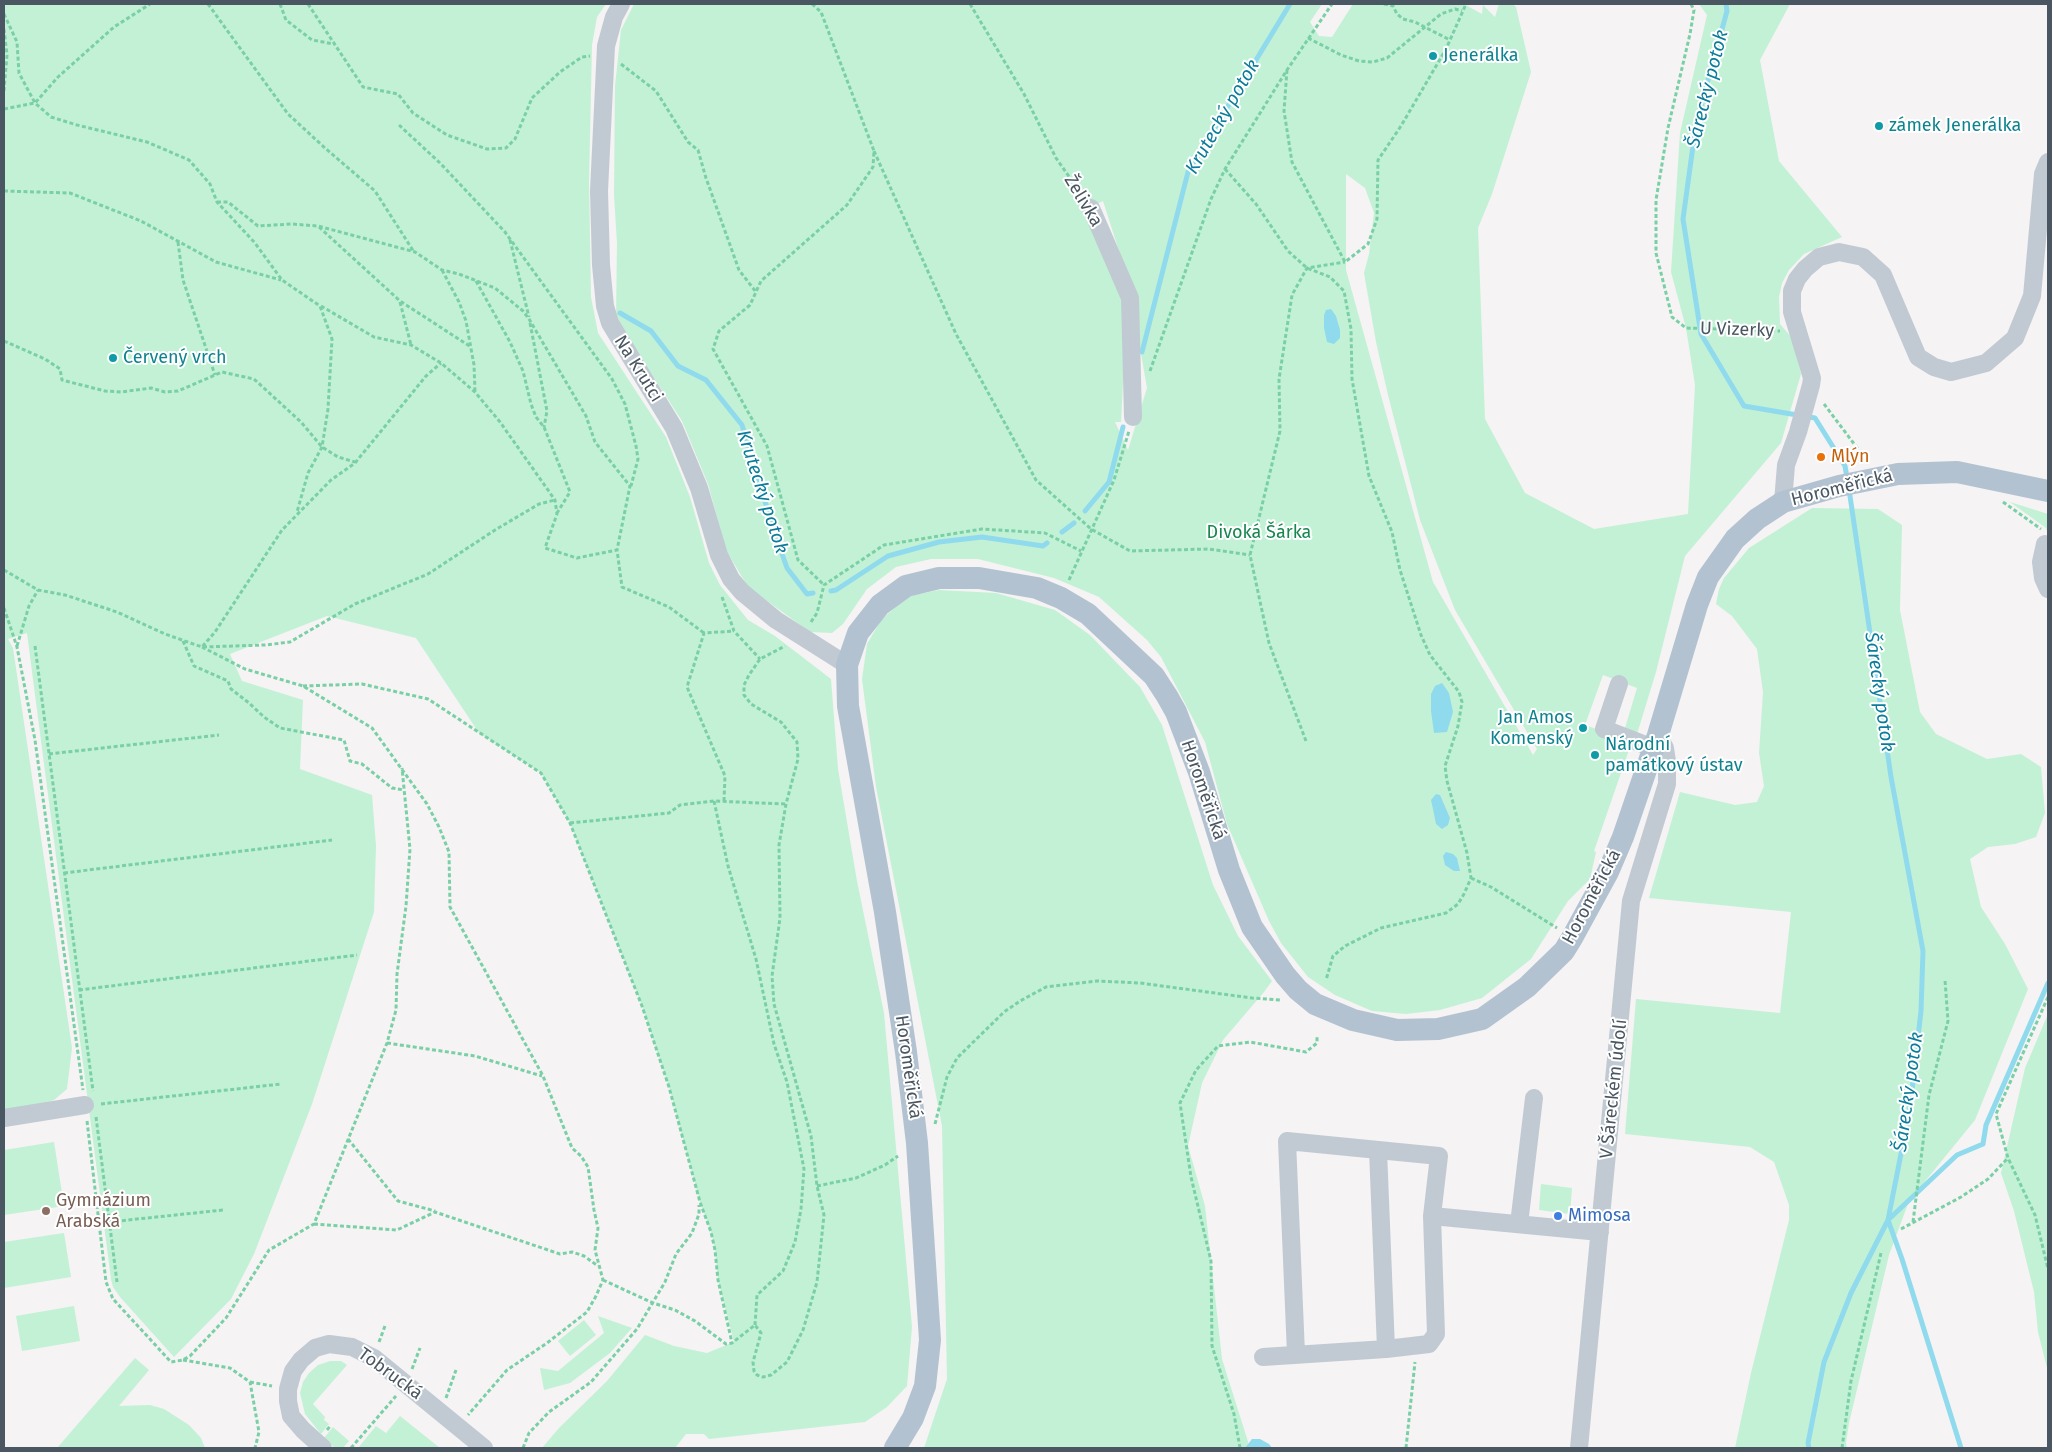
<!DOCTYPE html>
<html>
<head>
<meta charset="utf-8">
<style>
	body { margin:0 }
	#map { position:relative; width:2052px; height:1452px; overflow:hidden; background:#f5f3f3; font-family:"Fira Sans",sans-serif }
	canvas { display:block }
	.frame { position:absolute; inset:0; border:5px solid #4a5661; pointer-events:none }
</style>
</head>
<body>
<div id="map">
<canvas width="2052" height="1452"></canvas>
<div class="frame"></div>
</div>
<script>
const context = document.querySelector('canvas').getContext('2d');
context.lineJoin = 'round';
function fill(path, color) {
  context.fillStyle = color;
  context.fill(path, 'evenodd');
}
function shape(rows) {
  const path = new Path2D();
  for (const r of rows) {
    path.moveTo(r[0], r[1]);
    for (let i = 2; i < r.length; i += 2) path.lineTo(r[i], r[i + 1]);
  }
  return path;
}
function strokePath(path, color, width, dash) {
  context.strokeStyle = color;
  context.lineWidth = width;
  context.lineCap = dash ? 'butt' : 'round';
  context.setLineDash(dash || []);
  context.stroke(path);
}
function write(font, color, halo, rows, align = 'center') {
  context.font = font + ' "Fira Sans",sans-serif';
  context.lineWidth = 4;
  context.setLineDash([]);
  context.textBaseline = 'middle';
  context.strokeStyle = halo;
  context.fillStyle = color;
  for (const [text, x, y, turn = 0] of rows) {
    context.save();
    context.translate(x, y);
    context.rotate((+turn || 0) * Math.PI / 180);
    context.textAlign = isNaN(turn) ? turn : align;
    if (halo) context.strokeText(text, 0, 0);
    context.fillText(text, 0, 0);
    context.restore();
  }
}
fill(shape([
	[4,4,606,4,597,17,592,45,589,182,591,297,598,333,666,437,690,497,709,563,720,585,748,620,775,636,831,679,838,769,857,881,884,1013,912,1327,907,1386,887,1407,865,1422,709,1439,704,1434,686,1434,675,1448,542,1448,559,1428,607,1381,645,1335,674,1346,707,1353,734,1342,718,1280,715,1250,711,1232,700,1202,669,1087,642,1006,570,823,541,773,479,733,416,638,327,616,230,654,242,681,303,700,300,769,372,795,376,846,374,912,312,1104,254,1254,231,1299,174,1357,120,1297,113,1287,111,1279,27,633,8,639,13,648,72,1048,67,1089,54,1100,29,1109,4,1113],
	[634,4,1322,4,1310,22,1319,36,1332,37,1353,4,1464,4,1482,14,1483,5,1495,17,1499,4,1513,4,1516,7,1531,72,1492,194,1478,228,1485,419,1525,493,1594,529,1688,514,1695,385,1686,328,1671,272,1680,133,1707,15,1699,4,1790,4,1760,60,1779,161,1842,237,1804,254,1789,270,1782,283,1779,297,1780,324,1792,338,1801,374,1781,443,1685,556,1656,672,1637,734,1631,744,1594,851,1596,852,1590,879,1568,901,1531,959,1482,998,1440,1010,1406,1014,1372,1011,1335,995,1308,977,1281,943,1269,921,1227,824,1205,742,1161,657,1147,640,1099,597,1054,578,978,559,931,559,896,567,867,589,843,624,832,633,810,632,748,587,726,550,708,484,682,421,616,319,617,243,614,195,615,86,621,30],
	[1346,174,1365,188,1374,213,1369,254,1364,273,1376,342,1388,395,1420,520,1455,610,1537,749,1533,755,1433,582,1346,270],
	[1103,201,1128,279,1147,388,1128,450,1115,422,1121,422,1127,303,1086,210],
	[1603,675,1637,688,1622,738,1585,725],
	[2010,502,2048,514,2048,534,2046,528],
	[1812,508,1878,509,1902,525,1900,610,1920,712,1936,734,1987,759,2021,754,2041,767,2045,813,2036,837,2015,844,1988,847,1970,859,1981,907,2005,944,2028,989,1975,1120,1909,1201,1889,1255,1849,1423,1846,1443,1847,1448,1735,1448,1751,1373,1789,1220,1789,1205,1774,1162,1750,1147,1625,1134,1636,999,1780,1013,1791,912,1649,898,1680,792,1735,805,1757,802,1764,786,1759,753,1763,692,1757,649,1732,616,1716,604,1719,589,1724,578,1749,548],
	[939,590,996,593,1055,610,1090,635,1140,687,1162,725,1213,885,1238,936,1272,981,1264,992,1223,1040,1202,1083,1188,1146,1205,1206,1222,1359,1250,1448,924,1448,947,1379,942,1126,876,787,862,679,867,644,881,620,908,596],
	[2048,1014,2048,1372,2038,1332,2034,1292,2014,1211,2001,1173,2025,1068],
	[54,1142,64,1206,4,1215,4,1150],
	[1541,1184,1572,1188,1570,1214,1539,1210],
	[64,1233,71,1277,4,1288,4,1242],
	[74,1306,80,1341,22,1351,16,1316],
	[598,1316,632,1328,610,1353,570,1383,544,1390,540,1368,558,1371,604,1333],
	[584,1320,596,1335,570,1356,558,1341],
	[135,1358,149,1370,119,1406,150,1405,164,1409,189,1425,201,1438,205,1448,57,1448],
	[330,1361,341,1361,347,1365,313,1404,325,1417,324,1420,329,1424,321,1434,305,1414,300,1393,303,1382,309,1373,318,1365],
	[400,1416,440,1448,358,1448,376,1426,386,1433],
	[333,1427,349,1441,343,1448,335,1448,324,1438]
]), '#c3f1d5');
fill(shape([
	[1331,309,1336,316,1340,330,1340,338,1334,344,1327,342,1324,328,1324,315,1326,310],
	[1442,683,1449,693,1453,712,1447,732,1434,733,1431,711,1431,694,1435,686],
	[1436,794,1440,795,1450,818,1448,825,1442,829,1436,824,1433,809,1431,800],
	[1446,852,1453,854,1457,858,1460,871,1454,871,1445,865,1443,856],
	[1252,1439,1260,1439,1269,1444,1272,1448,1245,1448]
]), '#90daee');
strokePath(shape([
	[1726,4,1727,11,1696,124,1683,219,1701,334,1744,406,1815,418,1845,466,1847,478],
	[620,313,651,331,678,366,706,380,742,425,774,531,787,568,807,594,813,593],
	[1142,352,1188,172,1290,4],
	[1085,511,1109,482,1123,427],
	[1062,532,1074,523],
	[831,591,836,590,888,556,939,542,982,537,1043,546,1047,543],
	[1809,1448,1808,1443,1824,1362,1851,1293,1888,1220,1910,1108,1921,1011,1923,951,1891,777,1849,489],
	[1961,1448,1902,1259,1888,1220,1957,1155,1983,1144,1986,1125,2048,983]
]), '#90daee', 5);
strokePath(shape([
	[208,4,288,114,325,148,375,191,414,252],
	[280,4,286,20,312,40,334,44],
	[308,4,363,87,398,94,413,113,447,135,487,149,506,148,515,139,532,98,560,72,582,57,590,56],
	[812,4,821,12,874,151,873,167,847,205,761,281,750,305,719,331,713,349,767,446,798,560,824,585],
	[970,4,1024,94,1056,158,1082,195],
	[1384,4,1393,6,1397,14,1403,19,1415,22,1450,40],
	[1691,4,1694,10,1690,34,1668,128,1656,200,1656,253,1672,317,1686,328,1780,331],
	[4,14,17,42,19,73,35,103,51,117,77,125,147,142,189,160,210,184,217,202,255,243,282,280,320,306,332,339,328,409,322,447,308,473,297,512],
	[4,29,7,55,4,91],
	[1308,38,1341,55,1359,61,1373,62,1387,58,1441,14,1455,9,1462,11],
	[621,64,656,91,688,142,698,150,706,178,739,270,756,292],
	[1287,70,1284,111,1292,162,1345,262,1368,244,1377,219,1378,160,1401,126,1446,49,1466,4],
	[4,109,35,103,58,77,114,27,150,4],
	[399,125,440,163,505,232,612,379,625,404,636,446,638,459,631,486],
	[874,151,956,334,1036,480,1091,529,1130,551,1209,549,1250,555],
	[1225,169,1256,204,1288,251,1307,268,1330,277,1344,291,1351,329,1352,379,1369,476,1392,532,1400,570,1421,635,1430,655,1459,692,1462,702,1458,726,1445,766,1447,781,1467,853,1471,878,1464,894,1458,904,1446,913,1381,928,1345,946,1333,956,1326,980],
	[4,191,70,193,141,221,216,262,281,280],
	[217,202,228,202,258,226,292,224,318,226,415,252,442,270,459,274,495,288,523,311,529,319,586,416,595,442,630,486,617,550],
	[319,227,400,301,471,347],
	[510,240,529,317],
	[178,242,183,280,215,375],
	[442,270,459,302,466,321,474,365,475,391],
	[476,281,510,342,523,371,531,404,536,417,544,427,570,492,557,513],
	[400,302,411,345],
	[321,306,374,337,411,345,441,363,475,392,500,422,555,500,557,514,545,548,577,558,617,550,622,587,669,607,704,633],
	[530,323,547,411,544,427],
	[4,341,45,359,60,369,62,380,105,391,121,392,151,388,165,392,178,391,222,372,254,379,301,422,322,447,338,457,355,462],
	[1150,371,1211,199,1225,169,1287,70,1332,4],
	[1824,404,1867,461],
	[2003,502,2041,529],
	[4,570,38,590,65,595,117,612,165,634,202,647,215,632,282,530,331,480,355,463,426,376,441,363],
	[1069,580,1114,480,1129,431],
	[722,597,734,631,760,659],
	[4,608,17,647,35,740,83,1090],
	[811,622,817,613,824,585,884,545,982,529,1045,533,1081,551],
	[183,641,194,666,228,681,231,689,249,703,264,717,280,728,344,740,350,761,362,764,392,788,404,790],
	[17,646,29,606,38,590],
	[35,646,93,1091],
	[202,647,245,669,303,686,372,728,427,804,439,827,449,852,450,907,543,1076,572,1148,581,1156,588,1167,594,1210,598,1228,595,1250,603,1280,596,1296,587,1312,547,1343,507,1370,468,1415],
	[203,647,265,645,290,642,355,604,428,574,495,530,539,504,555,500],
	[303,686,362,684,428,699,541,773,570,823,642,1006,669,1087,700,1202,711,1232,715,1250,718,1280,732,1343],
	[1306,741,1269,643,1250,555,1280,431,1279,379,1292,295,1307,268,1345,262],
	[49,754,219,735],
	[714,801,728,866,756,959,774,1044,787,1082,804,1169,801,1209,795,1242,783,1271,757,1295,755,1325],
	[724,801,725,776,687,687,704,633,734,631],
	[570,823,669,813,680,805,714,801,785,804],
	[64,873,332,840],
	[1471,878,1491,887,1557,928],
	[79,990,357,955],
	[2048,997,1996,1114,2008,1158,2035,1215,2048,1269],
	[387,1043,475,1056,542,1076],
	[101,1104,281,1084],
	[96,1117,117,1282],
	[87,1121,106,1282,113,1299,171,1362,183,1360,190,1356,226,1318,269,1250,314,1224,387,1043,396,1010,397,974,406,906,410,849,402,768],
	[935,1124,947,1077,957,1058,1004,1012,1020,1001,1046,987,1097,981,1140,983,1252,998,1281,1000],
	[348,1139,398,1201,435,1211],
	[817,1186,856,1178,885,1165,898,1156],
	[109,1222,223,1210],
	[1913,1222,1929,1095,1948,1021,1945,980],
	[314,1224,397,1230,435,1212,560,1254,572,1252,584,1256,598,1266],
	[1901,1229,1961,1197,1988,1179,2008,1158],
	[603,1280,653,1303,675,1310,695,1321,726,1344,732,1343,755,1325,761,1333,753,1362,754,1371,757,1375,763,1377,771,1375,787,1362,803,1330,817,1282,824,1215,817,1186,811,1136,774,1004,772,976,780,918,779,845,786,804,798,759,797,742,781,722,751,704,744,695,744,685,749,675,760,659,785,646],
	[379,1342,385,1326],
	[183,1360,230,1368,250,1382,259,1432,255,1448],
	[412,1369,420,1348],
	[250,1382,272,1386],
	[446,1398,456,1370],
	[327,1430,331,1425],
	[351,1448,396,1396],
	[523,1448,529,1433,549,1412,591,1382,637,1329,665,1282,676,1254,692,1233,699,1214,699,1205],
	[1240,1448,1234,1414,1212,1346,1211,1261,1191,1177,1180,1103,1196,1070,1218,1046,1250,1042,1306,1052,1317,1043,1317,1035],
	[1406,1448,1415,1362],
	[1842,1448,1851,1381,1881,1253]
]), '#7ad0a6', 3, [4, 2.5]);
strokePath(shape([
	[621,4,614,17,606,46,599,191,601,265,605,306,610,323,674,428,699,488,719,555,731,579,742,592,776,620,847,665],
	[1091,208,1130,298,1133,417],
	[1783,502,1786,465,1798,432,1811,385,1812,378,1792,312,1792,291,1797,279,1805,269,1819,257,1839,252,1863,257,1883,275,1918,357,1934,367,1951,372,1986,363,2015,338,2032,296,2043,174,2048,162],
	[2048,546,2045,544,2041,562,2043,578,2048,589],
	[1619,684,1604,729,1653,748],
	[4,1118,85,1105],
	[1432,1216,1600,1232],
	[1519,1224,1534,1098],
	[1296,1354,1287,1141,1439,1156,1432,1216,1436,1334,1429,1344,1386,1349],
	[1263,1357,1386,1349,1378,1150],
	[323,1448,303,1430,291,1416,288,1401,288,1389,293,1371,301,1360,315,1348,329,1344,352,1347,374,1358,484,1448],
	[1579,1448,1631,901,1667,784,1667,761,1665,748,1658,735]
]), '#c1cad2', 18);
strokePath(shape([
	[895,1448,913,1418,925,1386,930,1340,917,1143,906,1052,885,912,848,706,847,665,858,633,880,605,906,586,939,578,979,578,1037,588,1061,598,1088,614,1154,676,1167,696,1176,712,1199,772,1229,870,1252,927,1285,975,1298,990,1315,1004,1353,1020,1397,1030,1438,1029,1482,1019,1527,987,1564,951,1572,938,1608,872,1623,837,1658,735,1697,605,1708,577,1735,539,1757,519,1783,502,1839,486,1898,474,1957,472,2048,491]
]), '#b3c2d1', 22);
for (const [x, y, r, color] of [
	[1433,56,5,"#0f9aa8"],
	[1879,126,5,"#0f9aa8"],
	[113,358,5,"#0f9aa8"],
	[1821,457,5,"#e8710a"],
	[1583,728,5,"#0f9aa8"],
	[1595,755,5,"#0f9aa8"],
	[46,1211,5,"#8d6e63"],
	[1558,1216,5,"#3f7fe0"]
]) {
  const dot = new Path2D();
  dot.arc(x, y, r, 0, 2 * Math.PI);
  context.fillStyle = color;
  context.fill(dot);
  strokePath(dot, '#fff', 2);
}
write('18px', '#0d838f', '#fff', [
	["Jenerálka",1443,56],
	["zámek Jenerálka",1889,126],
	["Červený vrch",123,358],
	["Jan Amos",1573,718,"right"],
	["Komenský",1573,739,"right"],
	["Národní",1605,745],
	["památkový ústav",1605,766]
], 'left');
write('18px', '#4a5661', '#fff', [
	["Želivka",1083,201,59],
	["U Vizerky",1737,330,2],
	["Na Krutci",638,369,58],
	["Horoměřická",1842,488,-14],
	["Horoměřická",1203,790,71],
	["Horoměřická",1592,897,-62],
	["Horoměřická",908,1067,82],
	["V Šáreckém údolí",1614,1089,-84],
	["Tobrucká",390,1374,36]
]);
write('18px', '#c56008', '#fff', [
	["Mlýn",1831,457]
], 'left');
write('18px', '#17864f', '#fff', [
	["Divoká Šárka",1259,533]
]);
write('18px', '#785e54', '#fff', [
	["Gymnázium",56,1201],
	["Arabská",56,1222]
], 'left');
write('18px', '#366cbe', '#fff', [
	["Mimosa",1568,1216]
], 'left');
write('italic 19px', '#0c7c9b', '#fff', [
	["Šárecký potok",1708,89,-76],
	["Krutecký potok",1223,117,-60],
	["Krutecký potok",762,492,72],
	["Šárecký potok",1879,692,82],
	["Šárecký potok",1909,1092,-82]
]);
</script>
</body>
</html>
